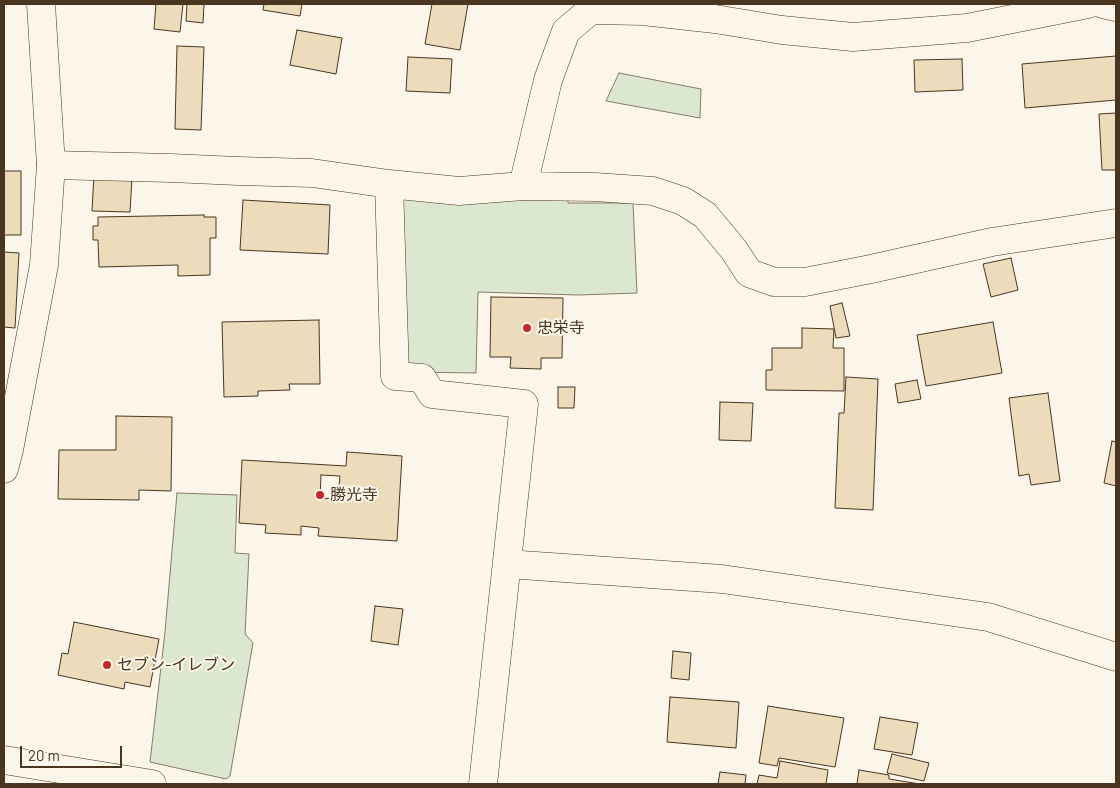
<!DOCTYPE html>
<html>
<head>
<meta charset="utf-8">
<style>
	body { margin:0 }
	#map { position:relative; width:1120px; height:788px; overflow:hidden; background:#fbf6e9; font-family:Barlow,sans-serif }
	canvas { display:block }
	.frame { position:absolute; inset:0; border:5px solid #4a3520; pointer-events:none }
	.scale { position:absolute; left:20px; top:746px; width:102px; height:22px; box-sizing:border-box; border:2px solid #4a3520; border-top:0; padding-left:6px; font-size:15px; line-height:18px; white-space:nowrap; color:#4a3520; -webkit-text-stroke:4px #fbf6e9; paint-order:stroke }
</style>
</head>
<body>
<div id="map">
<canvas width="1120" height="788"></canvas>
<div class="frame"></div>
<div class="scale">20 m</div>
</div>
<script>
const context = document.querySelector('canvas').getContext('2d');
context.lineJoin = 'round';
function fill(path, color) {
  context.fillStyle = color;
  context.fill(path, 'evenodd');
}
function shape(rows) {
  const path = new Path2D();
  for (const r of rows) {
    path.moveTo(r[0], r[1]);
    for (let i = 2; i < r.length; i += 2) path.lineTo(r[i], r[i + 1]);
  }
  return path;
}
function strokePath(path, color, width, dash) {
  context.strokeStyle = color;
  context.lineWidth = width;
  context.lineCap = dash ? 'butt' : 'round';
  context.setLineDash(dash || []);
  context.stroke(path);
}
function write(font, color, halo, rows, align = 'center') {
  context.font = font + ' Barlow,"Noto Sans JP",sans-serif';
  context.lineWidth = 4;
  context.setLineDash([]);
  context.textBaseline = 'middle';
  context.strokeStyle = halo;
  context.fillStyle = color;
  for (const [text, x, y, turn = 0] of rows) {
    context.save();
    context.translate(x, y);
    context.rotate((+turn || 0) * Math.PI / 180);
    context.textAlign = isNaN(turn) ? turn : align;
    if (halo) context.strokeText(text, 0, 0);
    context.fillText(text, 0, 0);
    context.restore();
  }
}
const green = shape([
	[619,73,701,89,700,118,606,101,619,73],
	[408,197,453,204,568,197,568,203,633,203,637,293,578,295,478,292,476,373,406,372,397,205,408,197],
	[177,493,237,495,235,553,249,554,245,634,253,643,230,776,226,779,150,762,165,632,177,493]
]);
fill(green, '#dce7d0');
strokePath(green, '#887966', 1);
const building = shape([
	[156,4,183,4,180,32,154,29,156,4],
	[187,4,204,4,203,23,186,21,187,4],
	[264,4,302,4,300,16,263,10,264,4],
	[432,4,468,4,460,50,425,44,432,4],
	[297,30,342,38,336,74,290,65,297,30],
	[177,46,204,47,201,130,175,129,177,46],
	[1116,56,1116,100,1025,108,1022,64,1116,56],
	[408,57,452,59,450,93,406,91,408,57],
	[962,59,963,90,915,92,914,60,962,59],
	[1116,113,1116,170,1102,170,1099,114,1116,113],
	[4,171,21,171,21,235,4,235,4,171],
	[94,175,132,178,130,212,92,211,94,175],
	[243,200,330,205,328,254,240,250,243,200],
	[204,215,204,217,216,217,216,238,210,238,210,275,178,276,178,265,99,267,98,240,93,240,93,226,98,226,98,217,204,215],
	[4,252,19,253,15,328,4,327,4,252],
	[1011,258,1018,290,991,297,983,264,1011,258],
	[491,297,563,298,562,358,541,358,541,369,510,368,511,357,490,357,491,297],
	[842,303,850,336,836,338,830,306,842,303],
	[319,320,320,384,289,384,290,390,258,391,258,396,224,397,222,322,319,320],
	[993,322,1002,373,926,386,917,335,993,322],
	[802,328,834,329,833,348,844,348,844,391,766,390,766,370,772,370,772,348,802,348,802,328],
	[846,377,878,379,873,510,835,508,839,413,844,413,846,377],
	[917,380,921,399,898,403,895,384,917,380],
	[558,387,575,387,574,408,558,408,558,387],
	[1048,393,1060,481,1031,485,1029,474,1019,476,1009,398,1048,393],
	[720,402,753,403,751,441,719,440,720,402],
	[116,416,172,417,171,491,139,490,139,500,58,499,59,450,116,450,116,416],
	[1112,441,1116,442,1116,486,1104,483,1112,441],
	[347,452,402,456,397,541,318,536,319,528,301,526,301,535,265,533,266,525,239,523,242,460,346,466,347,452],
	[321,475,340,476,338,499,320,498,321,475],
	[375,606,403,609,398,645,371,641,375,606],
	[74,622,159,639,150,687,125,682,124,689,58,675,62,653,68,654,74,622],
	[673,651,691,653,689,680,671,678,673,651],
	[670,697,739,702,736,748,667,742,670,697],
	[768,706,844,718,835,767,779,758,777,766,759,763,768,706],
	[880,717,918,723,912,755,874,749,880,717],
	[892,754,929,763,924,781,887,773,892,754],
	[780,761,828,770,826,784,757,784,759,775,777,778,780,761],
	[859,770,889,775,889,779,920,784,857,784,859,770],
	[720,772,746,775,745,784,718,784,720,772]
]);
fill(building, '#ecdcbc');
strokePath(building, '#4a3520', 1);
const minor = shape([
	[1103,4,1116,7],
	[51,165,171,168,238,171,312,173,389,184,459,191,523,186,595,187,653,191,683,201,705,215,734,250,749,273,774,282,805,282,871,269,992,242,1116,223],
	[389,184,395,376,422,378,432,394,524,404,483,784],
	[523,186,548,80,566,31,591,10,643,11,715,19,782,30,853,37,967,28,1088,4],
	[507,564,722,579,988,617,1116,657]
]);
const tertiary = shape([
	[4,469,9,450,44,265,51,165,41,4]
]);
const secondary = shape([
	[4,760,152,784]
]);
strokePath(minor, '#4a3520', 29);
strokePath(tertiary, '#4a3520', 29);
strokePath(secondary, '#4a3520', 29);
strokePath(minor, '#fbf6e9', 28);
strokePath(tertiary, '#fbf6e9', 28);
strokePath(secondary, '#fbf6e9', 28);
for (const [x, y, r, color] of [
	[527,328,5,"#c62828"],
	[320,495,5,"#c62828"],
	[107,665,5,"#c62828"]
]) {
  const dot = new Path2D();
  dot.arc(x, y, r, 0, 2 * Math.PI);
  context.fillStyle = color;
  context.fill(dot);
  strokePath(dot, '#fbf6e9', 2);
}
write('16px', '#4a3520', '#fbf6e9', [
	["忠栄寺",537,328],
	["勝光寺",330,495],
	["セブン-イレブン",117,665]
], 'left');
</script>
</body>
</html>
